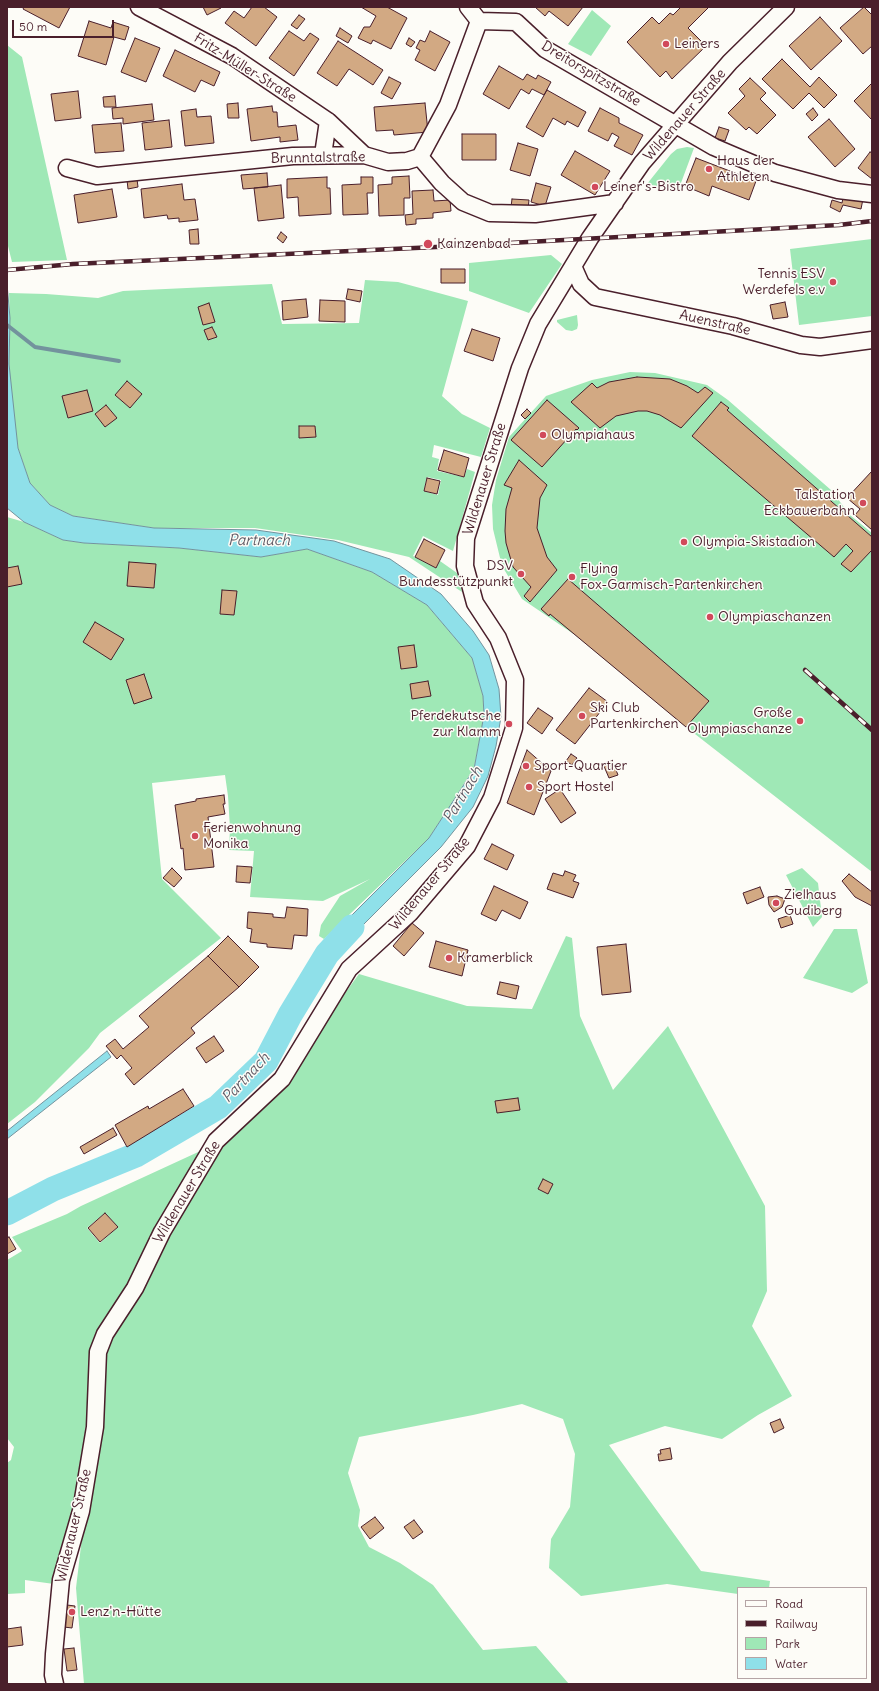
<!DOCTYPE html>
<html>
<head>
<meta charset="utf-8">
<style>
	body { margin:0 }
	#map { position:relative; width:879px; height:1691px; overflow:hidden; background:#fdfcf7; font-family:Delius,sans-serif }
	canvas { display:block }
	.frame { position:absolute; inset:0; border:8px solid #4a1f2b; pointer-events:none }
	.legend { position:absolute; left:737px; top:1587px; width:130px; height:92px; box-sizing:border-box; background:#fdfcf7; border:1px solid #b5a4a5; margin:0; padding:5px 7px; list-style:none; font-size:12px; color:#4a1f2b }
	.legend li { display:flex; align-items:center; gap:8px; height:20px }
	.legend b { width:20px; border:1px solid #b5a4a5 }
	.scale { position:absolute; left:12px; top:20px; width:102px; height:18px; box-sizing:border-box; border:2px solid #4a1f2b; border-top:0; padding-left:5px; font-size:12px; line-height:14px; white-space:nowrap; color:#4a1f2b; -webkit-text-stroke:3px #fdfcf7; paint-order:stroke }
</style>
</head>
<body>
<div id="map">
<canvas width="879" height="1691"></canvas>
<div class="frame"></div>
<ul class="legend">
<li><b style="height:5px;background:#fdfcf7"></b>Road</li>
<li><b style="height:5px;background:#4a1f2b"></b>Railway</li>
<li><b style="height:11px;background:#9fe8b6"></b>Park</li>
<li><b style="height:11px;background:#8fe0e9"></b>Water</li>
</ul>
<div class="scale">50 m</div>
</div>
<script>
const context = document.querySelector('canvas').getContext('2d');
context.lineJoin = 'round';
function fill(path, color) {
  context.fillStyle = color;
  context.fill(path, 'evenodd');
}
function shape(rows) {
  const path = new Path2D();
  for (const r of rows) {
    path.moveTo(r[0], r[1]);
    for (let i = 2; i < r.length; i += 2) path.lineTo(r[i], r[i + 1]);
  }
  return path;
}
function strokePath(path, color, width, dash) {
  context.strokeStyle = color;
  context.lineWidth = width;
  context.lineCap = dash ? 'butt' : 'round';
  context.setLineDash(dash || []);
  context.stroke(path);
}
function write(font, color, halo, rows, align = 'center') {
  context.font = font + ' Delius,sans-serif';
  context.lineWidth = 3;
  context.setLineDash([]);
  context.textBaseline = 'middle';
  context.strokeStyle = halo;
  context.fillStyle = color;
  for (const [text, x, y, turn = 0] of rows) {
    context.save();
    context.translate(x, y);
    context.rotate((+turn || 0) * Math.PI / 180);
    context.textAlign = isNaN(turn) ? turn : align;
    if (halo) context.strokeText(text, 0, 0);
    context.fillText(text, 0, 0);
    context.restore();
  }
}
fill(shape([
	[592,10,611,26,591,56,568,44],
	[7,45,22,57,67,260,12,262,7,242],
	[687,147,694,148,678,191,647,184,671,154,677,149],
	[872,239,872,316,799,325,790,249],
	[551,255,562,264,529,313,469,291,469,263],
	[365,280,398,282,468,301,442,396,462,414,490,428,481,457,434,445,432,457,439,459,437,471,464,477,467,469,475,472,453,551,423,536,413,556,436,568,440,561,457,573,462,592,409,557,338,540,255,528,154,528,73,516,50,505,30,483,18,448,13,417,9,364,10,318,9,293,46,294,98,298,123,291,272,284,282,324,359,323],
	[427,477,441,480,438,495,424,491],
	[577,315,578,325,577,329,572,331,566,330,557,322,557,320],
	[630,372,655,373,707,385,728,400,831,490,850,515,872,533,872,872,686,727,575,635,522,599,502,566,493,529,492,505,496,480,509,437,546,396,592,380],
	[7,517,24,522,63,540,84,543,179,548,261,557,307,549,372,572,427,605,472,658,483,696,484,715,474,768,429,838,324,939,319,936,321,925,340,896,370,879,323,901,250,897,254,851,229,850,230,828,228,796,225,775,152,783,162,879,221,938,100,1033,89,1048,35,1102,7,1124],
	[802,868,818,883,822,917,813,927,786,875],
	[834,929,857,929,868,983,852,993,803,978],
	[566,936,572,938,580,1016,613,1090,668,1026,765,1206,767,1291,752,1326,792,1396,758,1415,722,1439,665,1426,609,1445,701,1571,770,1581,769,1588,738,1588,738,1594,667,1584,581,1596,549,1568,551,1539,570,1507,575,1454,563,1419,522,1404,473,1415,359,1437,348,1473,360,1510,358,1526,369,1547,400,1563,433,1585,483,1650,536,1646,569,1684,84,1684,76,1588,95,1428,98,1352,216,1141,282,1079,359,974,467,1006,532,1009],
	[209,1147,96,1339,89,1404,79,1475,64,1558,54,1584,25,1580,25,1593,7,1594,7,1463,11,1460,14,1447,7,1438,7,1260,22,1251,12,1237,67,1214,81,1206],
	[105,1213,118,1227,100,1243,87,1228]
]), '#9fe8b6');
const water = shape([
	[7,284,10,318,9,364,18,448,30,483,50,505,73,516,154,528,256,530,334,541,390,559,441,594,473,631,489,655,499,689,501,717,496,746,488,776,473,807,441,847,335,953,318,949,429,838,474,769,484,715,483,696,472,658,427,605,372,572,307,549,261,557,179,548,84,543,63,540,24,522,7,508,7,284],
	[107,1051,111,1057,7,1139,7,1131,107,1051]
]);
fill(water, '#8fe0e9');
strokePath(water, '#73939d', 1);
strokePath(shape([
	[7,325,35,347,119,361]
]), '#73939d', 4);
strokePath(shape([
	[7,1213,53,1189,136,1155,218,1107,266,1061,290,1015,327,954,352,927]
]), '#8fe0e9', 25);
const building = shape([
	[24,7,70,7,59,28,23,9,24,7],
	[203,7,221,7,221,8,207,15,203,7],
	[252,7,264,7,277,17,256,46,225,23,234,11,244,18,252,7],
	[361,7,387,7,407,18,391,49,373,40,371,44,358,38,364,27,370,27,376,16,361,7],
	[535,7,583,7,568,26,549,11,545,16,535,7],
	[681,7,709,7,688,28,706,46,672,79,666,71,660,77,627,42,652,17,659,24,670,13,673,15,681,7],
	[864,7,872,15,872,46,863,54,840,28,864,7],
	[299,15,305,19,297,29,291,25,299,15],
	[820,17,842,41,811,70,789,46,820,17],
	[89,21,111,28,113,22,129,27,125,40,114,37,106,65,78,56,89,21],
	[340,28,352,36,348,43,336,36,340,28],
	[289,31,304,41,310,33,319,39,294,76,269,58,289,31],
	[430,31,450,42,435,71,415,60,420,50,416,48,420,40,425,42,430,31],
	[135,38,160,48,146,82,121,72,135,38],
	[409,38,415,42,411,47,406,44,409,38],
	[338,41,383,70,373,85,349,69,337,86,317,73,338,41],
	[175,50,220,72,214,86,201,80,195,92,163,76,175,50],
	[782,59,810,87,819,77,837,95,824,108,809,93,793,109,762,79,782,59],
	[499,66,523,80,527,74,536,79,538,75,551,82,544,95,532,89,529,94,521,89,509,109,483,94,499,66],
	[389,77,401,83,392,99,381,93,389,77],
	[750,78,766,93,760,99,776,115,757,134,749,127,746,130,728,113,745,96,739,89,750,78],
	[872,83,872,120,854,101,872,83],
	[547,90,586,112,578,127,567,121,565,125,553,118,543,137,526,127,547,90],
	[78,91,81,118,55,121,51,94,78,91],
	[115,96,116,107,104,107,103,97,115,96],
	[238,103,239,118,228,118,227,104,238,103],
	[425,103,428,132,394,135,393,130,376,131,374,107,425,103],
	[152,104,154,120,123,124,123,118,113,119,112,108,152,104],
	[272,106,273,112,277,112,278,127,296,125,298,140,280,142,280,137,251,141,247,109,272,106],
	[600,108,619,118,619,123,643,135,632,155,614,146,619,137,612,133,608,141,588,131,600,108],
	[813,108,818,115,812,121,806,114,813,108],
	[196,109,197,117,211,116,214,143,185,146,181,111,196,109],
	[829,119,855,149,835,167,808,137,829,119],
	[169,120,172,147,145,150,142,123,169,120],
	[121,123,124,151,95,153,92,125,121,123],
	[719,127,729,130,725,141,715,138,719,127],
	[462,134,496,134,496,160,462,160,462,134],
	[518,143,538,149,530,176,510,170,518,143],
	[575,151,610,171,595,195,561,175,575,151],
	[870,152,872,153,872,179,858,168,870,152],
	[696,158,756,181,749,200,712,186,709,196,685,186,696,158],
	[267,173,268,187,243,189,241,175,267,173],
	[409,176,410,198,404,198,404,215,379,216,378,185,392,184,392,177,409,176],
	[327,177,327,188,330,188,331,214,299,216,298,197,287,198,287,179,327,177],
	[361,177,373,177,373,193,367,193,368,214,343,215,342,185,361,184,361,177],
	[137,179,138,187,128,189,127,180,137,179],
	[536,183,551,187,545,206,531,202,536,183],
	[182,184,184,200,195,199,198,220,179,222,179,218,168,219,167,215,144,218,141,189,182,184],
	[281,185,284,218,258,221,254,188,281,185],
	[112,189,117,217,78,223,74,195,112,189],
	[433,190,434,201,450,200,451,211,433,213,433,218,416,219,416,224,406,225,405,215,413,214,412,191,433,190],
	[844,193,863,199,861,209,843,205,840,212,830,207,832,200,842,203,844,193],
	[512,199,529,200,528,209,511,207,512,199],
	[198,229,199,244,190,244,189,230,198,229],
	[281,232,287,237,283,243,277,238,281,232],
	[441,269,465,269,465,283,441,283,441,269],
	[348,289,362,291,360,302,346,299,348,289],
	[306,299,308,317,283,320,282,301,306,299],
	[320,300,345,301,345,322,319,321,320,300],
	[785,302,788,317,773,319,770,305,785,302],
	[209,303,215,322,203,325,198,307,209,303],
	[212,327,217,337,208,340,204,330,212,327],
	[472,329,500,338,493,361,464,351,472,329],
	[637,377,670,379,687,386,698,393,705,387,713,393,681,428,660,415,647,411,638,411,616,416,600,428,571,402,592,383,597,388,609,382,637,377],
	[127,381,142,394,130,408,115,395,127,381],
	[87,390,93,411,68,418,62,396,87,390],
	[547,400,579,428,577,430,576,429,542,467,511,440,547,400],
	[721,402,729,408,727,410,872,537,872,550,851,572,841,564,853,551,846,544,834,557,692,436,721,402],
	[106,405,117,418,105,427,95,414,106,405],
	[527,409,531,413,525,419,521,415,527,409],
	[299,426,315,426,316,437,299,438,299,426],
	[444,450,469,458,464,477,438,470,444,450],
	[519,460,547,485,540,498,537,528,547,557,557,570,530,602,524,596,531,587,513,567,506,543,505,531,506,509,512,488,504,485,519,460],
	[872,471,872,530,855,515,860,509,847,498,872,471],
	[427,478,440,481,437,494,424,491,427,478],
	[424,539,445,550,436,568,415,557,424,539],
	[129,562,156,564,154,588,127,586,129,562],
	[18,566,22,584,7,587,7,568,18,566],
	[568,579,709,701,686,727,550,614,549,616,541,609,568,579],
	[222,590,237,591,234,615,220,614,222,590],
	[95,622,124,639,111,660,83,642,95,622],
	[414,645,417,667,401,669,398,647,414,645],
	[144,674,152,698,134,704,126,680,144,674],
	[428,681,431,696,412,699,410,684,428,681],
	[589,688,608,702,575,744,556,730,589,688],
	[538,708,553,718,542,734,527,723,538,708],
	[527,750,551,771,534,815,507,803,527,750],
	[571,754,577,758,572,765,566,761,571,754],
	[612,760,618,775,609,778,603,764,612,760],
	[560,789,576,813,561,823,545,799,560,789],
	[224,795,225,804,223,804,225,814,208,817,214,867,185,870,183,848,181,849,175,805,196,801,196,799,224,795],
	[492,844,514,855,507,870,484,859,492,844],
	[237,866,252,867,250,883,236,882,237,866],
	[172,868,182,878,174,887,163,878,172,868],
	[565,871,576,875,573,881,579,883,573,898,547,889,553,873,563,876,565,871],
	[849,874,872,892,872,906,855,897,842,881,849,874],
	[494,886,528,902,520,919,502,910,496,921,481,914,494,886],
	[760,887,764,897,747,904,743,893,760,887],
	[777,896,785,899,782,907,774,912,769,905,768,897,777,896],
	[287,907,308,909,307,936,294,935,292,949,267,947,267,944,250,942,252,929,247,928,248,912,273,914,273,917,285,918,287,907],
	[790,915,793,924,781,928,778,919,790,915],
	[412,923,424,933,404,956,393,946,412,923],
	[228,936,259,967,239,987,208,956,228,936],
	[436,941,468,950,462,976,429,967,436,941],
	[626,944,631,992,602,995,597,947,626,944],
	[208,956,239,987,191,1028,195,1033,134,1085,125,1074,132,1068,121,1055,117,1059,106,1046,115,1039,123,1049,149,1027,139,1016,208,956],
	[500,982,519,986,516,999,497,994,500,982],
	[214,1036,224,1051,206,1063,196,1048,214,1036],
	[183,1089,194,1106,127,1147,115,1125,148,1106,149,1109,183,1089],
	[518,1098,520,1110,497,1113,495,1101,518,1098],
	[113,1128,117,1135,84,1154,80,1147,113,1128],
	[543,1179,553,1184,548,1194,538,1189,543,1179],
	[105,1213,118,1227,100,1242,88,1228,105,1213],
	[9,1237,16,1249,7,1254,7,1238,9,1237],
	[780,1419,784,1428,774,1433,770,1423,780,1419],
	[670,1448,672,1459,659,1461,658,1454,661,1454,660,1450,670,1448],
	[375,1517,384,1528,370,1539,361,1527,375,1517],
	[414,1520,423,1532,413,1539,404,1527,414,1520],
	[67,1605,75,1606,72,1628,64,1627,67,1605],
	[21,1627,23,1645,7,1647,7,1629,21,1627],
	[74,1648,77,1670,67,1671,64,1649,74,1648]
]);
fill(building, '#d2a983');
strokePath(building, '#4a1f2b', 1);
const street = shape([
	[139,7,232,56,328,121,364,155],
	[468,7,479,21,516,22,545,49,714,147,775,173,838,190,872,194],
	[323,155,328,121],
	[420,157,442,183,463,202,490,213,535,214,615,203],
	[67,168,97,176,293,156,364,155,388,162,407,161,420,157,448,105,479,21],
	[573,266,581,284,595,297,733,326,801,345,820,347,872,340],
	[55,1684,53,1675,54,1654,61,1580,81,1511,95,1427,98,1352,105,1334,135,1288,162,1232,216,1141,282,1079,349,969,410,913,467,846,492,798,514,728,515,680,498,638,475,603,465,566,466,538,520,368,538,324,590,238,642,163,730,62,786,7]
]);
strokePath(street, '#4a1f2b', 19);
strokePath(street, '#fdfcf7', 16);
const rail = shape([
	[7,270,73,264,436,247,839,225,872,221],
	[805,670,872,730]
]);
strokePath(rail, '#4a1f2b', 4.5);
strokePath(rail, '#fdfcf7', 3, [9]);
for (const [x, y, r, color] of [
	[666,44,4,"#d1495b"],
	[709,169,4,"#d1495b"],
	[595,187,4,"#d1495b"],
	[428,244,5,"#d1495b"],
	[833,282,4,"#d1495b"],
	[543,435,4,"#d1495b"],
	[863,503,4,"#d1495b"],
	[684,542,4,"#d1495b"],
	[521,574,4,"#d1495b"],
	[572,577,4,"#d1495b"],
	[710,617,4,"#d1495b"],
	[582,716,4,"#d1495b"],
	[800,721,4,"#d1495b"],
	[509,724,4,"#d1495b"],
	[526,766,4,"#d1495b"],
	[529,787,4,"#d1495b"],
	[195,836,4,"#d1495b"],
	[776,903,4,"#d1495b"],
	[449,958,4,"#d1495b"],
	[72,1612,4,"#d1495b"]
]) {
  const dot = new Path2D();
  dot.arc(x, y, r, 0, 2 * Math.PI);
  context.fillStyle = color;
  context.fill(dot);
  strokePath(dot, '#fdfcf7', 1.5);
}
write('14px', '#4a1f2b', '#fdfcf7', [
	["Leiners",674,44],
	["Haus der",717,161],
	["Athleten",717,177],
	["Leiner's-Bistro",603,187],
	["Kainzenbad",437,244],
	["Tennis ESV",825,274,"right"],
	["Werdefels e.v",825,290,"right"],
	["Olympiahaus",551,435],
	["Talstation",855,495,"right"],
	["Eckbauerbahn",855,511,"right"],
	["Olympia-Skistadion",692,542],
	["DSV",513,566,"right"],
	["Bundesstützpunkt",513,582,"right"],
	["Flying",580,569],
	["Fox-Garmisch-Partenkirchen",580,585],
	["Olympiaschanzen",718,617],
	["Ski Club",590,708],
	["Partenkirchen",590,724],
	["Große",792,713,"right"],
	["Olympiaschanze",792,729,"right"],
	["Pferdekutsche",501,716,"right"],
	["zur Klamm",501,732,"right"],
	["Sport-Quartier",534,766],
	["Sport Hostel",537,787],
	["Ferienwohnung",203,828],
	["Monika",203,844],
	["Zielhaus",784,895],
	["Gudiberg",784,911],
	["Kramerblick",457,958],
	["Lenz'n-Hütte",80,1612]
], 'left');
write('14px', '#4a1f2b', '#fdfcf7', [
	["Fritz-Müller-Straße",245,68,32],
	["Dreitorspitzstraße",591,74,31],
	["Wildenauer Straße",685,115,-49],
	["Brunntalstraße",318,158,-1],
	["Auenstraße",715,323,13],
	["Wildenauer Straße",485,479,-73],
	["Wildenauer Straße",430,884,-50],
	["Wildenauer Straße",187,1192,-59],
	["Wildenauer Straße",74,1526,-77]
]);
write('italic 15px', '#5f5964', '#fdfcf7', [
	["Partnach",259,541],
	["Partnach",463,795,-59],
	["Partnach",246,1078,-47]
]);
</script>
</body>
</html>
